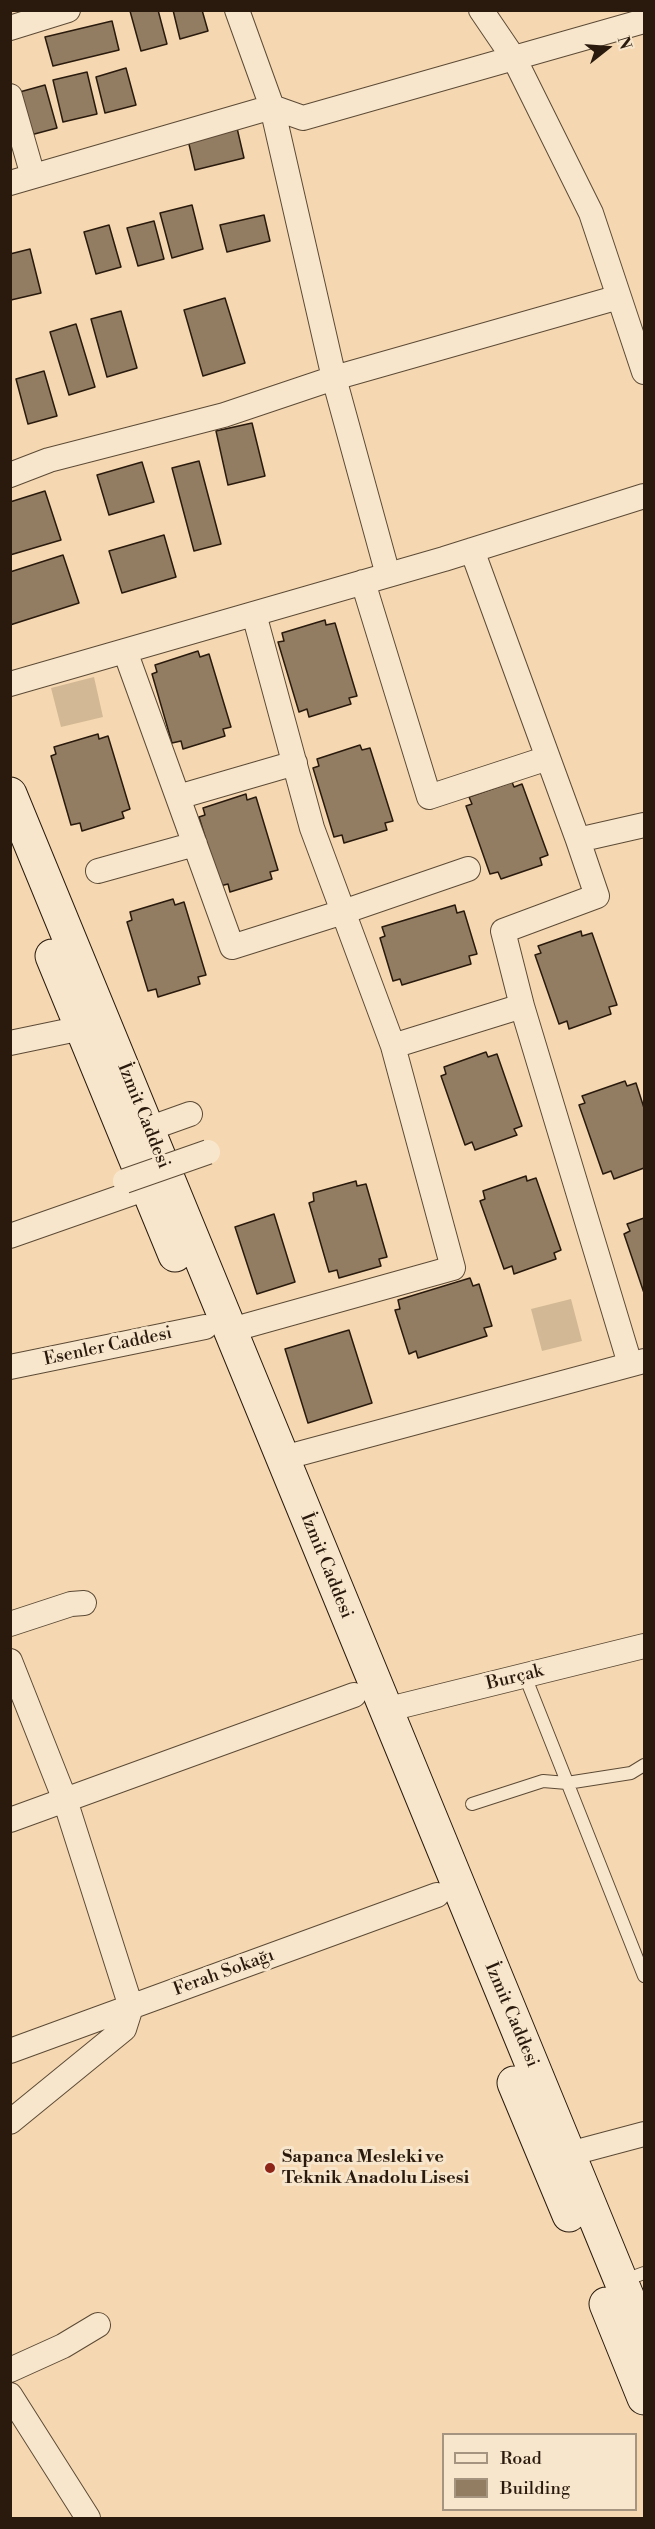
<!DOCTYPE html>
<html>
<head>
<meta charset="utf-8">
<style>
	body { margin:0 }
	#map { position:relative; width:655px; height:2529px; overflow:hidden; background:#f5d8b1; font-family:"Libre Bodoni",serif }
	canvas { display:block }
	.frame { position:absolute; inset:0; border:12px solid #291a0d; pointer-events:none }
	.legend { position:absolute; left:442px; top:2433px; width:195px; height:78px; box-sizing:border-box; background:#f8e6cc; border:2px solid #a59480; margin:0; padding:8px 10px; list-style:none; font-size:18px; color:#291a0d }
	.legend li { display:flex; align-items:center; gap:12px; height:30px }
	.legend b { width:30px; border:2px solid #a59480 }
	.north { position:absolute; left:577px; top:18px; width:60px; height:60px; -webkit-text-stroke:4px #f8e6cc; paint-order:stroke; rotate:73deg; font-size:16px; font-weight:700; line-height:24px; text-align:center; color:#291a0d }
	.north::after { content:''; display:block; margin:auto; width:21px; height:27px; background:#291a0d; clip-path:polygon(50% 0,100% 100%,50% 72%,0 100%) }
</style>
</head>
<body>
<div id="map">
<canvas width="655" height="2529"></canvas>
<div class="frame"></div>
<ul class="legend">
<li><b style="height:8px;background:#f8e6cc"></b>Road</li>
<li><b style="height:16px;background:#937d62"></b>Building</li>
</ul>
<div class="north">N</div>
</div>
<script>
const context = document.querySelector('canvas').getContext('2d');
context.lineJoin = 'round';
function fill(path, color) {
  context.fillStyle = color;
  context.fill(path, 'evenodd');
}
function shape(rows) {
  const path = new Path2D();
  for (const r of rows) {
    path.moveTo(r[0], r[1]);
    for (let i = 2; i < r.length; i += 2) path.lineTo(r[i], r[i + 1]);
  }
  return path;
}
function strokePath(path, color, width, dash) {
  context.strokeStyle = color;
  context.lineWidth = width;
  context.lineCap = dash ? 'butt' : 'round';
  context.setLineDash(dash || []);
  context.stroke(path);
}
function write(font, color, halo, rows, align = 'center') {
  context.font = font + ' "Libre Bodoni",serif';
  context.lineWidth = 6;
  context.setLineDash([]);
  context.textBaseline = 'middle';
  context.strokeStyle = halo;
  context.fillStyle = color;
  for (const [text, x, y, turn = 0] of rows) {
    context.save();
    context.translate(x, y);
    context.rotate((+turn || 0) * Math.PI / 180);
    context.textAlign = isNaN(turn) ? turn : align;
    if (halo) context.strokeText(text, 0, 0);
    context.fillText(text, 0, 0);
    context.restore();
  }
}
fill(shape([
	[94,677,103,717,61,727,51,688],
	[571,1299,582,1341,542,1351,531,1309]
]), '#d2b895');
const building = shape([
	[158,10,167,44,141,51,130,11,158,10],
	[173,10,202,10,208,31,180,39,173,10],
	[112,21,119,50,53,66,45,37,112,21],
	[126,68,136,105,105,113,96,77,126,68],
	[87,72,97,114,63,122,53,80,87,72],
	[45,85,57,128,27,136,16,93,45,85],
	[237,128,244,158,195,170,188,140,237,128],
	[192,205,203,249,172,258,160,213,192,205],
	[264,215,270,241,227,252,220,225,264,215],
	[154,221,164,259,138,266,127,228,154,221],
	[109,225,121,267,96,274,84,232,109,225],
	[30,249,41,293,11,300,10,254,30,249],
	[225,298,245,363,203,376,184,310,225,298],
	[121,311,137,368,107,377,91,319,121,311],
	[76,324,95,387,69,395,50,332,76,324],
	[44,371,57,416,28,424,16,379,44,371],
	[252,423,265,476,228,485,216,431,252,423],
	[199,461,221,544,194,551,172,468,199,461],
	[142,462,154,502,109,515,97,475,142,462],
	[45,491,61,540,10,555,10,502,45,491],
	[164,535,176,577,122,593,109,551,164,535],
	[63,555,79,603,10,625,10,572,63,555],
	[325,620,326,625,335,623,357,696,349,698,351,704,309,717,307,709,299,712,278,642,284,641,282,633,325,620],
	[198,651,200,657,209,654,231,727,223,729,225,736,183,749,181,741,172,743,152,674,157,672,155,665,198,651],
	[98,734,99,739,108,736,130,809,122,812,124,818,82,831,80,823,71,825,51,756,56,754,54,747,98,734],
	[360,745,362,750,370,748,393,821,385,823,387,830,344,843,342,835,334,837,313,768,319,766,317,759,360,745],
	[512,782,514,787,522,784,548,855,540,858,542,865,501,879,498,872,490,874,466,806,472,804,469,797,512,782],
	[246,794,247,800,256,797,278,870,270,872,272,879,230,892,228,884,220,886,199,817,205,815,203,808,246,794],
	[173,899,175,905,184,902,206,975,198,977,200,984,158,997,156,989,148,991,127,922,132,920,130,912,173,899],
	[455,905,457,913,464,911,477,954,469,956,471,964,402,985,400,979,393,981,380,938,385,936,382,927,455,905],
	[581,931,582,936,592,933,617,1005,609,1007,611,1014,569,1029,567,1021,559,1024,535,955,541,953,538,946,581,931],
	[486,1052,488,1057,497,1054,522,1126,514,1129,517,1135,475,1150,472,1142,465,1145,441,1076,446,1074,444,1067,486,1052],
	[625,1081,627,1086,636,1083,644,1108,644,1168,614,1179,611,1171,603,1174,579,1105,585,1103,582,1096,625,1081],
	[526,1176,527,1181,536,1178,561,1250,554,1253,556,1259,514,1274,512,1266,504,1269,480,1201,485,1199,483,1191,526,1176],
	[356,1181,357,1186,366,1184,387,1257,379,1259,381,1266,339,1278,337,1270,329,1272,309,1203,314,1201,313,1193,356,1181],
	[274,1214,295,1282,257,1294,235,1227,274,1214],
	[644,1218,644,1293,624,1234,630,1231,627,1224,644,1218],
	[470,1278,473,1286,479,1284,492,1326,484,1328,487,1336,418,1358,416,1351,409,1354,395,1310,400,1309,398,1300,470,1278],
	[349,1330,372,1403,308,1423,285,1349,349,1330]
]);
fill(building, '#937d62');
strokePath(building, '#291a0d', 1.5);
const lane = shape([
	[525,1676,644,1976],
	[472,1804,543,1781,567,1783,631,1773,644,1765],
	[622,2281,644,2273]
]);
const street = shape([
	[237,10,272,107,334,378,388,575],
	[481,10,515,60,591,213,644,372],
	[10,28,68,10],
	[10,96,33,176],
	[10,183,272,107,303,118,644,21],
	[10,475,49,460,224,415,334,378,619,297],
	[472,550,578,840,644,825],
	[363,582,429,797,548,758],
	[125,651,232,947,343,912,468,869],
	[10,684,444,559,644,496],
	[178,797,295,763],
	[98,871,195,844],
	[522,1006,503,931,597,896,578,840],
	[10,1043,82,1028],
	[393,1046,522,1006,630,1364],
	[148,1129,190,1114],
	[10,1236,147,1188],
	[231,1330,453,1268,393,1046,312,828,254,614],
	[10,1367,205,1327],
	[283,1458,644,1361],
	[10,1624,71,1604,84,1603],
	[10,1661,65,1800,131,2007,124,2029,10,2122],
	[385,1710,644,1646],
	[10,1820,354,1695],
	[10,2051,437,1895],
	[569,2154,644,2134],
	[10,2370,63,2346,98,2325],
	[10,2395,88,2518]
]);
const secondary = shape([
	[10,794,644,2337],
	[52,956,175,1255],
	[514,2083,569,2215],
	[606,2304,644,2398]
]);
strokePath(lane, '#5c4a36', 14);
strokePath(street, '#5c4a36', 26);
strokePath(secondary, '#291a0d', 35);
strokePath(lane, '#f8e6cc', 12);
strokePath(street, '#f8e6cc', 24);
strokePath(secondary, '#f8e6cc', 33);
const streetBridge = shape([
	[125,1181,208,1152]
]);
strokePath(streetBridge, '#5c4a36', 26, []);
strokePath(streetBridge, '#f8e6cc', 24);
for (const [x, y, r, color] of [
	[270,2168,6,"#8f2418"]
]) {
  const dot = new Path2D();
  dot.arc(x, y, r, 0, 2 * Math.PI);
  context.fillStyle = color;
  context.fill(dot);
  strokePath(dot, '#f8e6cc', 2);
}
write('18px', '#291a0d', '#f8e6cc', [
	["İzmit Caddesi",143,1116,68],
	["Esenler Caddesi",108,1347,-12],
	["İzmit Caddesi",326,1566,68],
	["Burçak",515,1678,-14],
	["Ferah Sokağı",224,1973,-20],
	["İzmit Caddesi",511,2015,67]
]);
write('bold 18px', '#291a0d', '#f8e6cc', [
	["Sapanca Mesleki ve",282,2158],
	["Teknik Anadolu Lisesi",282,2179]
], 'left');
</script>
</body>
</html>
